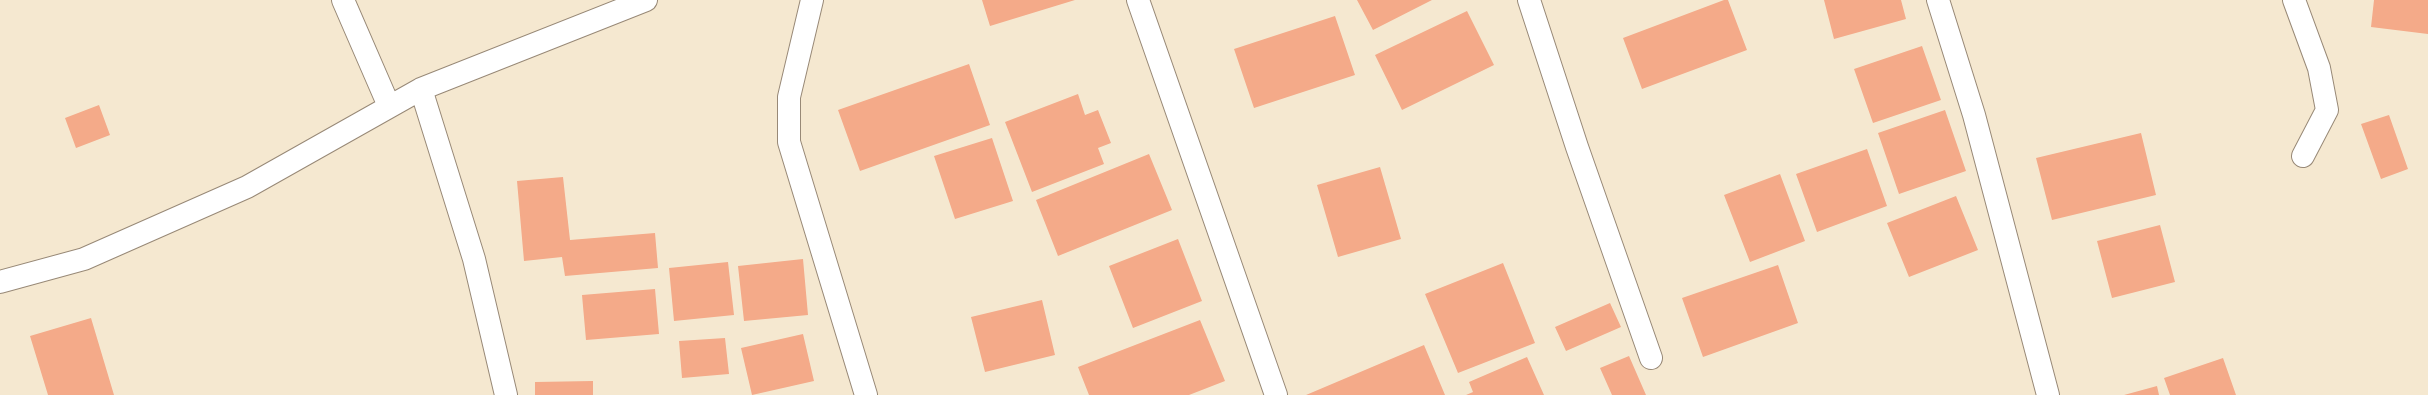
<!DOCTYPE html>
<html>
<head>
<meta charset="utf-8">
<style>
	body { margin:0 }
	canvas { display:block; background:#f5e8d0 }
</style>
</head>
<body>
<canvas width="2428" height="395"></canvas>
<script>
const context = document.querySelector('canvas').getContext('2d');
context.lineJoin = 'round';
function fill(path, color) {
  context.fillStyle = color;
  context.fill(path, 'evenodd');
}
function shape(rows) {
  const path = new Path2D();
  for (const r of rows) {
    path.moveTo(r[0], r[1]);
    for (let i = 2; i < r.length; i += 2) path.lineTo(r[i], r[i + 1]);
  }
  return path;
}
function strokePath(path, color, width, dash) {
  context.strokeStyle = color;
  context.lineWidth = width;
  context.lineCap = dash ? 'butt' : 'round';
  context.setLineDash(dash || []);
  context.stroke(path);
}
fill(shape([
	[982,0,1075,0,990,26],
	[1357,0,1432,0,1373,30],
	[1724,0,1728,0,1747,50,1642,89,1623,38],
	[1824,0,1901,0,1906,19,1834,39],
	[2374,0,2428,0,2428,34,2371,27],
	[1467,11,1494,65,1402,110,1375,55],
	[1335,16,1355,75,1254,108,1234,49],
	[1922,46,1941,100,1873,123,1854,69],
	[969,64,990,125,860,171,838,110],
	[1078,94,1085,115,1098,110,1111,143,1098,148,1104,164,1032,192,1005,122],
	[99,105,110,135,76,148,65,118],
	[1945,110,1966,171,1899,194,1878,133],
	[2389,115,2408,169,2381,179,2361,124],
	[2141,133,2156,195,2052,220,2036,158],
	[992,138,1013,201,955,219,934,156],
	[1867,149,1887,206,1817,232,1796,174],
	[1149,154,1172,210,1058,256,1036,200],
	[1380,167,1401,239,1338,257,1317,185],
	[1780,174,1805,241,1750,262,1724,195],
	[563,177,570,240,655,233,658,268,565,276,562,257,524,261,517,181],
	[1956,196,1978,250,1909,277,1887,223],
	[2160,225,2175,282,2112,298,2097,241],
	[1178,239,1202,301,1133,328,1109,266],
	[803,259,808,315,744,321,738,266],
	[728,262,734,315,674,321,669,268],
	[1503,263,1535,343,1458,373,1425,294],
	[1778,265,1798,323,1703,357,1682,298],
	[655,289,659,334,586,340,582,295],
	[1042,300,1055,355,985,372,971,317],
	[1610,303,1621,327,1566,351,1555,327],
	[91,318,114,395,48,395,30,336],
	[1200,320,1225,381,1189,395,1089,395,1078,367],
	[803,334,814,381,752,395,741,348],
	[725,338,729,374,682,378,679,341],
	[1424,345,1445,395,1306,395],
	[1629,356,1646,395,1612,395,1600,368],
	[1527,357,1544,395,1466,395,1473,392,1469,382],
	[2223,358,2236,395,2170,395,2164,378],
	[593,381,593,395,535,395,535,382],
	[2157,386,2159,395,2124,395]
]), '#f4aa89');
const street = shape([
	[343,0,389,106],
	[812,0,789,97,789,142,866,395],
	[1138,0,1276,395],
	[1529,0,1577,147,1651,358],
	[1938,0,1974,115,2048,395],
	[2294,0,2319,68,2327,110,2303,156],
	[421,89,474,259,506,395],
	[0,282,84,259,247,187,421,89,646,0]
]);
strokePath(street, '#988977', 24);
strokePath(street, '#fff', 22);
</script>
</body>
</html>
